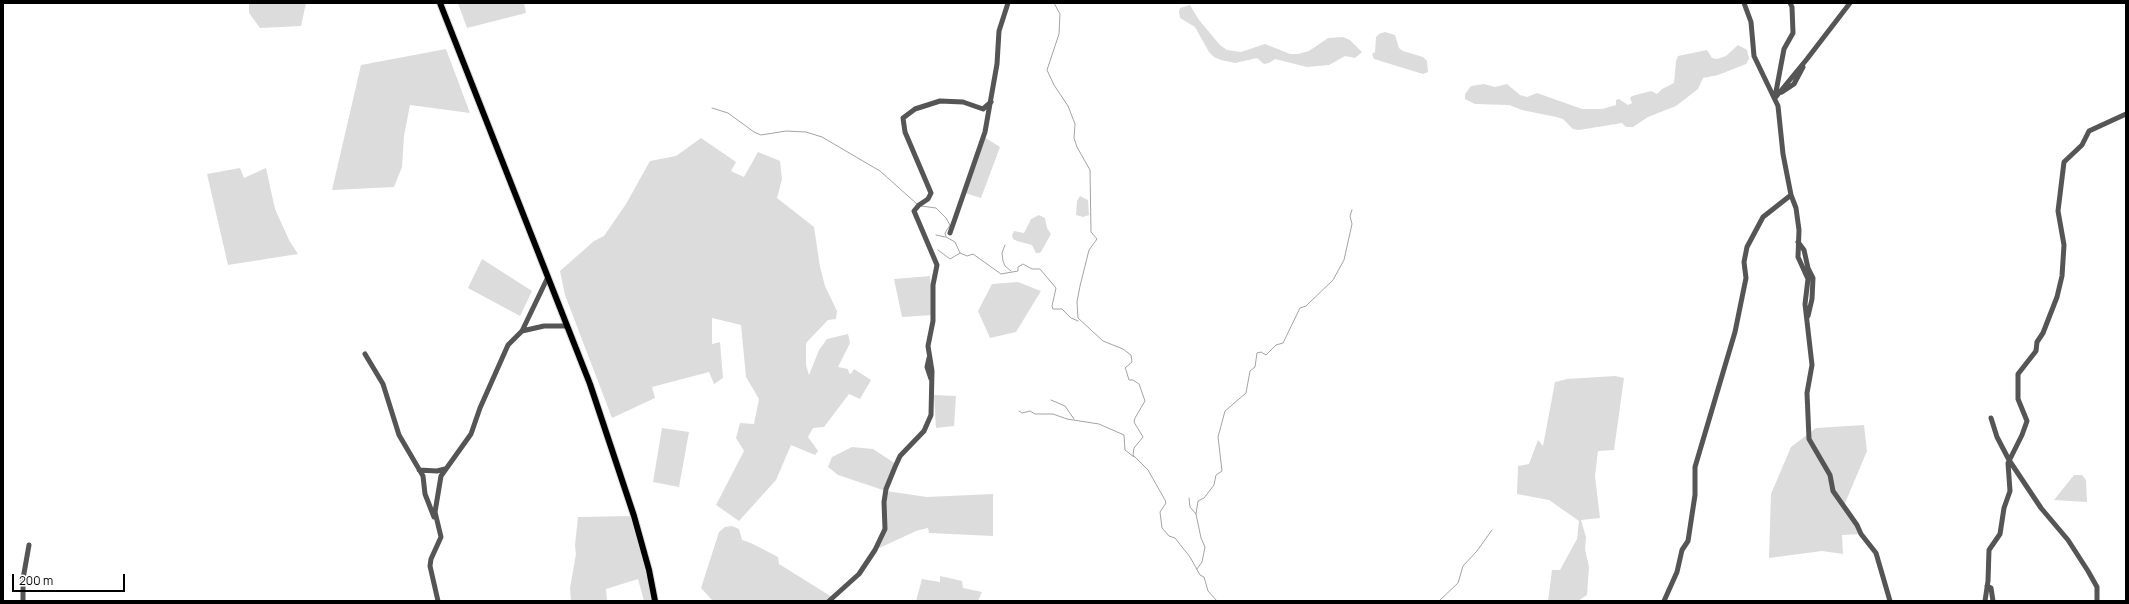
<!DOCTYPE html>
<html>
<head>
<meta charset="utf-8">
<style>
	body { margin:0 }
	#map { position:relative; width:2129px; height:604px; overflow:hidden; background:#fff; font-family:Manrope,sans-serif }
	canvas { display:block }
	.frame { position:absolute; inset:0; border:4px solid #000; pointer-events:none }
	.scale { position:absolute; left:12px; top:574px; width:113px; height:18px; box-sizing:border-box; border:2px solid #000; border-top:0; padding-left:5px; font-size:12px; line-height:14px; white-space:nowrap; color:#000; -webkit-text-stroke:3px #fff; paint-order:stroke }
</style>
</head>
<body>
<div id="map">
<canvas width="2129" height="604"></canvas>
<div class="frame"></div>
<div class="scale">200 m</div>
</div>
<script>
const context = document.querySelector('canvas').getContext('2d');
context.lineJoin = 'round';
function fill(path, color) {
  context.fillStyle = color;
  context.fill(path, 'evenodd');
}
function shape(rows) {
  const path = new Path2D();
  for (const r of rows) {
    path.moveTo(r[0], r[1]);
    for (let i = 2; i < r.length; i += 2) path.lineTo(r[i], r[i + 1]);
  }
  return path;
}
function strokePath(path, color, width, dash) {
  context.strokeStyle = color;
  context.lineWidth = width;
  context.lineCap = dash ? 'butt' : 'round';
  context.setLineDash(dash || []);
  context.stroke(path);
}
fill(shape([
	[249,3,306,3,301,26,260,28,249,13],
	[458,3,524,3,526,13,467,28],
	[1190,5,1199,20,1220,45,1227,50,1241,52,1265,44,1290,54,1298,54,1309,51,1328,38,1343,37,1350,40,1362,52,1355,58,1345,56,1329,65,1307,67,1275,59,1269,63,1264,64,1257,58,1235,63,1221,60,1214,57,1209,52,1195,27,1180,18,1179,12,1180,8],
	[1385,32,1395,35,1399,48,1403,51,1423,57,1427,61,1428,72,1423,74,1374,59,1372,54,1375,52,1376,37,1379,34],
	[1738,45,1747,50,1749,59,1746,64,1718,75,1703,78,1698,89,1676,106,1648,117,1633,127,1626,127,1622,123,1579,130,1573,129,1563,119,1556,117,1522,110,1509,105,1475,104,1465,99,1465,94,1471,86,1484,84,1495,87,1507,84,1520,95,1527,97,1537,93,1582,109,1602,109,1616,105,1616,100,1619,99,1628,105,1632,103,1630,98,1632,96,1651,91,1657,94,1662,89,1674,83,1676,61,1678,56,1707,50,1712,58,1717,59,1726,56],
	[446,49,470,113,410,105,404,136,402,167,394,187,332,190,361,65],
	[984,137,1000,147,981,198,965,193],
	[701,138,736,162,731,171,744,177,758,152,780,161,782,179,777,198,814,227,820,267,825,286,837,311,836,319,828,320,806,343,806,365,809,375,819,350,827,339,848,334,850,343,838,367,848,369,849,373,851,374,854,369,871,380,860,399,849,394,824,427,813,428,808,437,818,451,815,455,791,445,776,480,739,521,716,505,744,451,736,438,740,423,754,424,759,399,746,377,741,325,712,318,712,344,720,342,723,378,714,384,709,372,652,387,655,398,612,418,565,295,560,271,594,241,604,236,626,204,650,161,676,156],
	[240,168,244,178,266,168,275,209,289,240,298,254,228,265,207,174],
	[1080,196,1088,200,1089,215,1083,217,1076,215,1077,201],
	[1039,215,1045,218,1047,228,1051,234,1041,252,1039,253,1036,253,1032,245,1017,241,1013,239,1012,235,1014,231,1024,233,1031,219],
	[482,259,532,291,520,316,468,288],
	[930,276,933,315,902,317,894,279],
	[1018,282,1041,291,1016,332,990,338,978,311,992,284],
	[1615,376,1624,378,1614,450,1598,451,1595,476,1600,518,1581,520,1586,537,1585,549,1589,567,1587,595,1578,601,1548,601,1552,570,1560,570,1577,539,1579,521,1549,500,1517,494,1518,466,1529,464,1538,440,1543,446,1555,382,1567,379],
	[934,395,956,396,954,426,936,428],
	[1864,425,1867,451,1843,508,1861,534,1842,535,1843,554,1822,551,1769,558,1771,494,1791,447,1816,428],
	[662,428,689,432,679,487,653,482],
	[852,447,873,449,896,464,886,491,927,497,993,494,993,536,929,533,928,528,916,531,875,550,883,535,886,491,838,475,828,467,832,457],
	[2074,475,2082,475,2086,480,2087,502,2054,500],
	[634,516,655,601,644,601,638,579,606,589,607,601,571,601,570,588,576,554,575,545,578,517],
	[732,526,739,529,742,540,751,543,778,557,779,564,832,597,831,601,713,601,701,588,719,532,725,527],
	[940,576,962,581,963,588,982,592,978,601,916,601,922,579,940,582]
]), '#dcdcdc');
strokePath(shape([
	[1054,3,1060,14,1059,34,1047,70,1054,85,1068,106,1075,124,1074,138,1077,147,1090,170,1091,232,1097,239,1089,250,1080,286,1077,302,1078,318,1103,341,1123,349,1131,355,1132,362,1125,368,1126,370,1129,380,1133,380,1139,384,1145,401,1135,418,1134,422,1143,437,1134,448,1133,455,1148,470,1165,500,1166,503,1160,512,1162,528,1169,536,1175,538,1190,557,1200,575,1204,577,1208,591,1217,601],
	[712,108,728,113,754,132,761,135,786,131,806,132,822,137,880,171,917,204],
	[921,206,936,208,946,218,950,225,945,233,946,237,955,242,960,253,967,256,973,254,1001,274,1018,271,1018,267,1023,264,1032,269,1040,269,1056,288,1052,306,1053,309,1062,309,1071,318,1078,321],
	[936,235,945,237],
	[1005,245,1002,253,1003,261,1005,266,1011,271],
	[938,250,950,259,960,253],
	[1051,400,1065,406,1074,419],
	[1019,411,1022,413,1030,411,1035,414,1053,414,1067,419,1099,424,1124,435,1125,450,1134,457],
	[1189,498,1190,507,1196,514,1201,538,1205,547,1202,562,1197,569],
	[1196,514,1198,501,1204,498,1214,485,1216,475,1222,471,1218,437,1225,411,1246,393,1250,371,1255,367,1257,353,1261,352,1266,355,1276,345,1283,343,1300,308,1306,306,1333,280,1344,260,1352,224,1350,216,1352,210],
	[1439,601,1458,583,1463,566,1477,551,1492,530]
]), '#a3a3a3', 1);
const major = shape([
	[440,3,590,384,634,516,649,570,655,601]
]);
strokePath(major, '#dbdbdb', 8);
strokePath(shape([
	[1782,92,1794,84,1803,67],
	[1775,97,1784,49,1793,33,1792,7,1790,3],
	[1775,98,1807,59,1850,3],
	[1791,195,1796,208,1799,230,1798,257,1808,279,1805,304,1812,365,1807,393,1809,439,1830,475,1833,491,1857,525,1861,534,1876,553,1890,601],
	[950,233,985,132,997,64,999,31,1008,3],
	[1798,242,1804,250,1808,268,1813,278,1812,299,1808,316],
	[522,331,544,326,565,326],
	[365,354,383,384,399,435,423,476,425,494,434,517],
	[929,358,927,367,931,379],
	[1991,418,1997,437,2009,460,2041,508,2068,540,2088,571,2097,587,2097,601],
	[419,470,437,471,445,469],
	[1987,586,1991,588,1993,601],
	[23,601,23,579,29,545],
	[438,601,430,566,431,559,441,537,435,512,441,476,471,434,480,408,508,345,522,331,547,279],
	[829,601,859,574,875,550,885,529,884,502,886,489,895,467,900,456,924,431,931,415,932,371,928,346,933,321,933,285,937,265,914,211,919,205,928,199,931,193,905,132,903,118,915,109,940,101,963,102,983,109,991,102],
	[1664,601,1677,572,1682,550,1688,541,1695,495,1695,467,1735,332,1746,278,1744,262,1747,247,1763,217,1791,195,1783,154,1778,106,1754,56,1751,22,1744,3],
	[1985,601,1988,581,1989,550,2000,534,2004,508,2010,491,2008,463,2022,435,2027,421,2018,399,2018,374,2036,351,2037,342,2043,333,2057,297,2062,276,2064,245,2058,211,2064,162,2082,145,2089,131,2126,114]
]), '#555', 5);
strokePath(major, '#000', 6);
</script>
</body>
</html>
